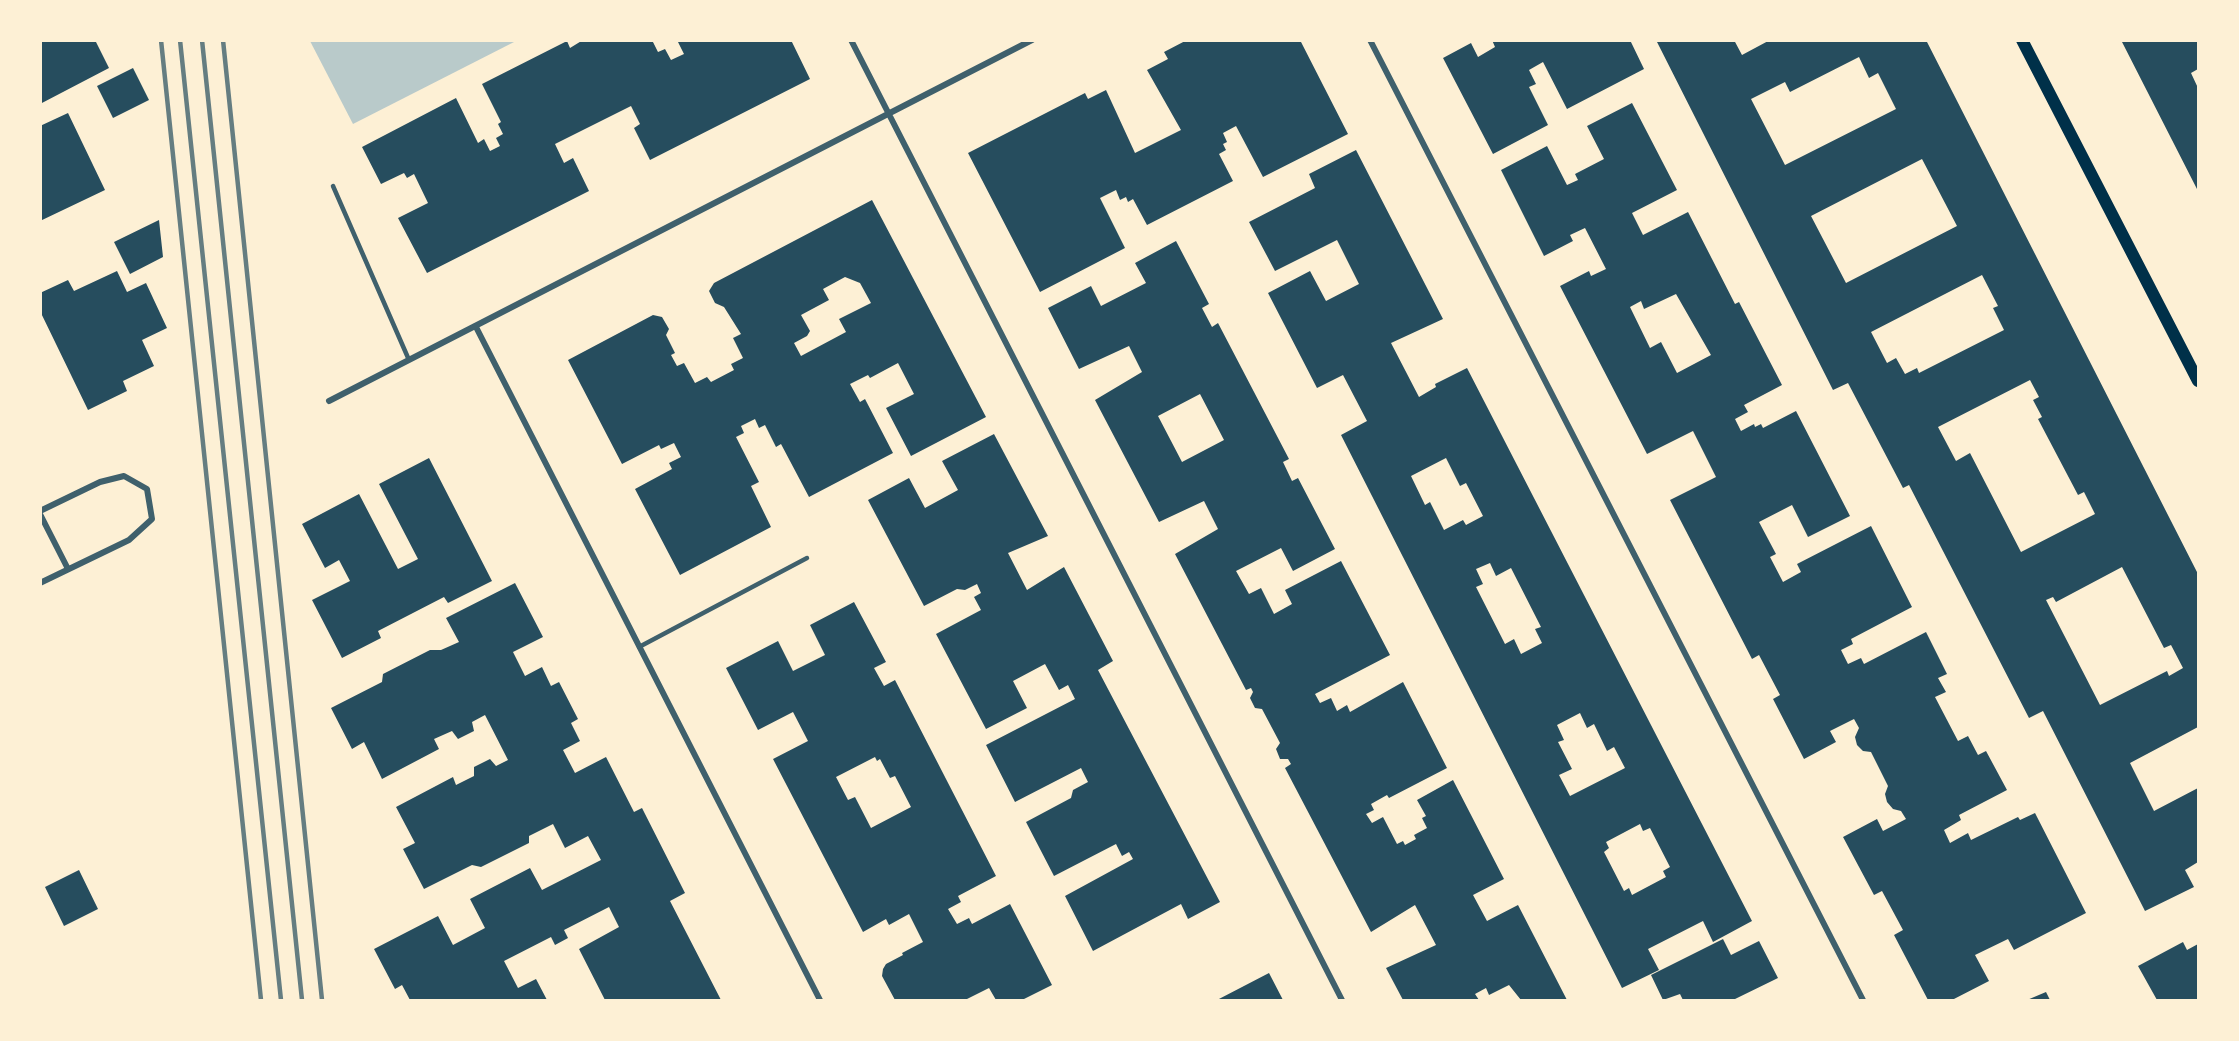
<!DOCTYPE html>
<html>
<head>
<meta charset="utf-8">
<style>
	body { margin:0 }
	#map { position:relative; width:2239px; height:1041px; overflow:hidden; background:#fdf0d5; font-family:Roboto,sans-serif }
	canvas { display:block }
	.frame { position:absolute; inset:0; border:42px solid #fdf0d5; pointer-events:none }
</style>
</head>
<body>
<div id="map">
<canvas width="2239" height="1041"></canvas>
<div class="frame"></div>
</div>
<script>
const context = document.querySelector('canvas').getContext('2d');
context.lineJoin = 'round';
function fill(path, color) {
  context.fillStyle = color;
  context.fill(path, 'evenodd');
}
function shape(rows) {
  const path = new Path2D();
  for (const r of rows) {
    path.moveTo(r[0], r[1]);
    for (let i = 2; i < r.length; i += 2) path.lineTo(r[i], r[i + 1]);
  }
  return path;
}
function strokePath(path, color, width, dash) {
  context.strokeStyle = color;
  context.lineWidth = width;
  context.lineCap = dash ? 'butt' : 'round';
  context.setLineDash(dash || []);
  context.stroke(path);
}
fill(shape([
	[310,41,516,41,353,124]
]), '#b9caca');
fill(shape([
	[40,40,95,40,109,68,40,104],
	[583,40,652,40,658,52,665,49,671,60,684,54,678,42,681,40,791,40,810,79,650,160,634,128,640,124,631,106,555,144,564,163,573,158,589,191,427,273,398,218,428,203,414,174,407,178,404,173,381,184,362,147,456,98,478,143,484,139,490,151,500,146,496,138,503,134,498,124,501,122,482,84,567,41,570,48],
	[1187,40,1300,40,1348,134,1263,177,1236,126,1223,133,1227,142,1223,144,1226,150,1219,154,1233,181,1147,225,1133,199,1128,202,1126,197,1120,200,1116,190,1100,198,1125,248,1040,292,968,153,1085,93,1088,99,1106,90,1135,153,1181,130,1147,70,1168,59,1164,52],
	[1492,40,1630,40,1644,69,1567,109,1543,62,1529,70,1536,84,1529,87,1548,125,1493,154,1443,58,1471,43,1478,57,1495,47],
	[1656,40,1734,40,1742,55,1770,40,1926,40,2198,574,2198,727,2130,763,2154,811,2198,788,2198,862,2185,870,2194,887,2145,911,2043,711,2029,718,1909,485,1903,488,1848,383,1833,390],
	[1859,57,1869,78,1878,73,1896,109,1785,165,1751,99,1785,82,1790,92],
	[1922,159,1957,226,1846,283,1811,216],
	[1982,275,1998,306,1993,308,2004,330,1919,373,1917,368,1905,374,1896,358,1887,363,1871,332],
	[2030,380,2039,397,2033,400,2042,417,2038,419,2078,495,2084,492,2095,514,2021,552,1970,453,1956,461,1938,427],
	[2122,567,2164,648,2171,645,2183,668,2169,676,2167,671,2100,705,2046,600,2053,597,2056,602],
	[2121,40,2198,40,2198,69,2191,73,2198,88,2198,191],
	[133,68,149,100,113,118,97,86],
	[1632,103,1677,190,1632,213,1643,235,1688,212,1735,304,1739,302,1782,385,1744,405,1748,412,1735,419,1741,431,1754,424,1755,427,1761,424,1763,428,1796,411,1850,516,1808,537,1792,505,1759,522,1776,554,1770,557,1783,582,1801,572,1797,564,1871,526,1912,607,1851,639,1853,644,1841,650,1848,664,1861,658,1864,664,1926,632,1947,674,1938,678,1946,692,1935,697,1958,741,1968,736,1978,755,1986,751,2007,790,1959,815,1961,820,1944,830,1950,843,1968,833,1971,840,2018,817,2020,820,2035,813,2086,913,2014,950,2008,939,1975,955,1989,981,1952,1000,1928,1000,1894,935,1903,930,1882,891,1874,895,1843,837,1877,819,1883,831,1906,819,1901,811,1893,809,1887,802,1885,794,1888,786,1871,752,1863,751,1857,745,1855,737,1859,728,1854,719,1830,731,1836,742,1804,759,1773,699,1780,695,1759,655,1752,659,1670,500,1716,477,1693,431,1647,454,1560,286,1589,271,1591,276,1606,269,1585,228,1570,235,1573,241,1544,256,1501,170,1547,146,1567,185,1578,180,1575,174,1604,159,1587,126],
	[1676,294,1711,355,1677,373,1661,342,1650,348,1630,307,1641,301,1644,309],
	[68,113,105,190,40,221,40,126],
	[1356,150,1443,319,1391,343,1419,397,1436,387,1435,384,1467,368,1752,921,1713,942,1703,921,1648,949,1659,970,1622,988,1341,435,1367,421,1343,375,1317,388,1268,293,1310,271,1326,301,1359,284,1337,240,1275,271,1249,222,1315,188,1309,174],
	[1446,458,1460,486,1466,483,1483,516,1466,525,1463,520,1444,530,1430,502,1425,505,1411,476],
	[1490,563,1496,576,1511,568,1541,627,1535,629,1542,643,1521,654,1514,639,1505,644,1476,587,1483,584,1476,569],
	[1580,713,1587,728,1594,724,1607,751,1614,747,1625,768,1570,796,1559,775,1572,769,1558,742,1564,740,1557,725],
	[1640,824,1643,831,1650,828,1670,867,1663,871,1666,877,1632,895,1629,888,1624,891,1604,852,1609,848,1606,842],
	[872,200,986,417,911,456,886,408,914,394,898,363,870,378,868,375,850,384,860,402,865,399,893,453,809,497,781,444,776,447,765,425,759,428,755,419,741,426,744,433,736,437,759,482,751,486,771,527,680,575,635,489,672,469,669,463,681,457,674,443,661,449,659,445,622,464,568,360,653,315,662,317,669,329,666,335,675,353,671,355,677,366,684,363,695,383,707,377,711,382,734,370,731,364,743,358,733,338,741,334,724,307,715,303,709,291,714,283],
	[845,277,860,283,871,303,839,319,846,332,801,356,794,343,807,336,810,331,801,315,829,300,823,289],
	[159,220,163,257,130,274,114,242],
	[1176,241,1209,304,1202,308,1212,327,1218,323,1289,459,1283,462,1292,481,1298,478,1335,549,1293,571,1281,548,1236,571,1249,594,1261,588,1274,614,1292,604,1285,590,1341,561,1390,655,1315,694,1320,703,1331,698,1337,711,1347,705,1350,712,1403,682,1447,768,1389,798,1387,795,1371,804,1374,810,1366,814,1372,823,1383,817,1397,844,1403,841,1405,845,1416,839,1414,835,1427,828,1422,818,1426,816,1417,800,1453,780,1504,879,1473,895,1487,921,1518,905,1567,1000,1521,1000,1509,985,1489,995,1486,988,1475,994,1479,1000,1403,1000,1386,968,1436,945,1415,905,1371,932,1285,768,1291,764,1288,759,1280,759,1276,749,1280,743,1262,709,1255,708,1250,698,1253,692,1251,688,1246,690,1175,554,1218,529,1204,501,1159,522,1095,400,1142,372,1129,346,1079,369,1048,308,1091,286,1101,306,1146,283,1135,263],
	[1200,394,1224,440,1182,462,1158,416],
	[117,271,127,292,146,283,167,328,142,340,154,366,123,381,127,391,88,410,40,311,40,293,68,280,74,291],
	[994,434,1048,536,1008,553,1027,590,1064,567,1113,661,1098,670,1220,902,1188,919,1181,904,1093,951,1065,896,1133,859,1129,852,1122,856,1116,844,1054,876,1026,822,1071,798,1073,790,1088,782,1081,768,1015,802,986,745,1075,699,1068,685,1059,690,1045,664,1013,681,1027,708,986,729,936,634,981,610,974,597,981,593,977,584,965,590,957,589,924,606,868,500,909,478,925,508,958,490,942,461],
	[429,458,492,581,448,603,444,597,378,631,381,638,342,658,312,600,350,581,339,560,325,568,302,524,359,494,398,569,418,559,379,484],
	[515,583,543,637,513,652,525,676,542,667,551,686,559,682,578,719,571,723,580,741,563,750,575,773,606,757,634,812,642,808,685,893,670,901,721,1000,605,1000,579,949,619,927,609,907,564,930,568,938,555,945,551,937,504,961,518,988,536,979,547,1000,410,1000,402,985,395,989,374,949,438,916,453,945,485,928,470,899,530,868,542,890,601,860,588,836,565,848,553,824,529,836,529,843,481,867,472,865,424,889,403,849,415,843,396,807,453,777,456,785,474,776,474,767,490,759,496,766,508,760,485,715,472,722,474,731,458,739,452,731,434,739,439,749,382,779,364,742,352,749,331,708,382,682,383,674,430,650,441,650,459,642,446,618],
	[854,602,886,662,874,668,884,686,895,680,996,876,958,896,961,902,948,909,957,924,969,918,972,924,1010,904,1052,985,1022,1000,996,1000,989,988,965,1000,895,1000,882,976,883,969,886,964,903,955,902,953,923,942,909,914,889,925,886,919,863,932,773,759,808,741,793,712,758,730,726,668,778,641,793,671,825,655,810,625],
	[875,757,877,761,880,759,890,778,895,776,911,807,871,828,855,797,848,800,836,777],
	[79,870,98,909,64,926,45,887],
	[1723,939,1731,955,1759,941,1778,978,1733,1000,1683,1000,1680,994,1663,1000,1651,975],
	[2183,942,2187,950,2198,944,2198,1000,2157,1000,2138,966],
	[1269,973,1283,1000,1217,1000],
	[2046,992,2050,1000,2027,1000]
]), '#264d5e');
strokePath(shape([
	[333,186,409,360],
	[639,647,807,558]
]), '#3f606c', 4.5);
strokePath(shape([
	[851,40,1342,1000],
	[1370,40,1863,1000],
	[476,327,820,1000],
	[329,401,1032,40],
	[40,511,100,482,124,476,147,489,152,519,129,540,40,583],
	[40,514,68,569]
]), '#3f606c', 6);
strokePath(shape([
	[2022,40,2198,381]
]), '#003049', 12);
strokePath(shape([
	[161,40,261,1000],
	[180,40,281,1000],
	[202,40,302,1000],
	[223,40,322,1000]
]), '#657d81', 4.5);
</script>
</body>
</html>
